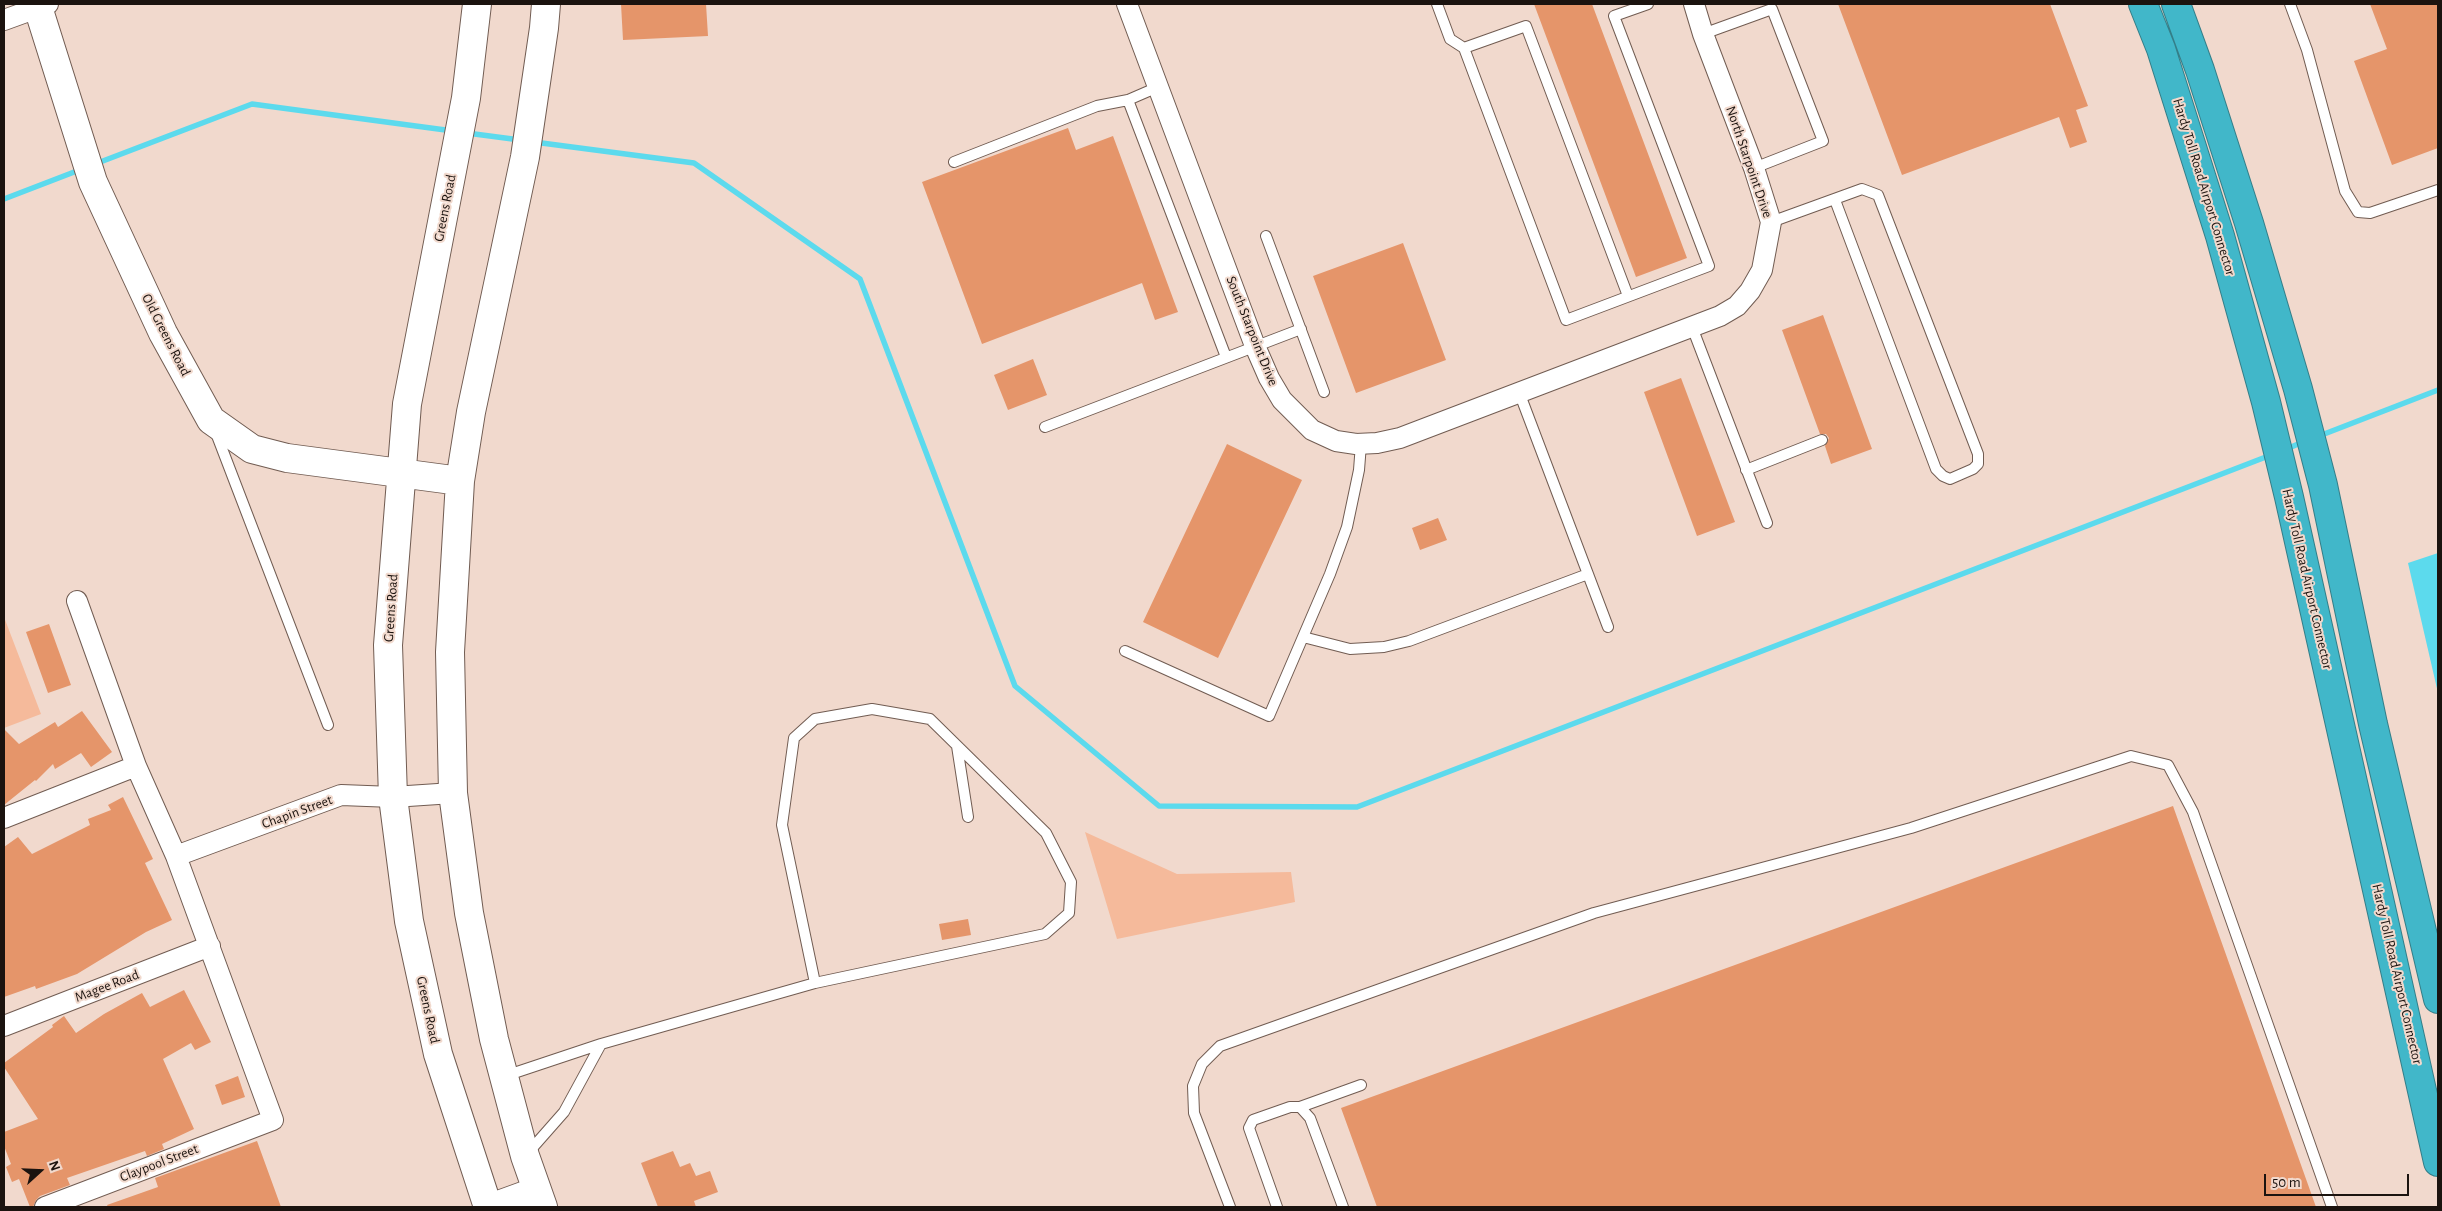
<!DOCTYPE html>
<html>
<head>
<meta charset="utf-8">
<style>
	body { margin:0 }
	#map { position:relative; width:2442px; height:1211px; overflow:hidden; background:#f1d9cd; font-family:"Alegreya Sans",sans-serif }
	canvas { display:block }
	.frame { position:absolute; inset:0; border:5px solid #1b130f; pointer-events:none }
	.north { position:absolute; left:15px; top:1146px; width:50px; height:50px; -webkit-text-stroke:4px #f1d9cd; paint-order:stroke; rotate:70deg; font-size:14px; font-weight:700; line-height:20px; text-align:center; color:#1b130f }
	.north::after { content:''; display:block; margin:auto; width:18px; height:22px; background:#1b130f; clip-path:polygon(50% 0,100% 100%,50% 72%,0 100%) }
	.scale { position:absolute; left:2264px; top:1174px; width:145px; height:22px; box-sizing:border-box; border:2px solid #1b130f; border-top:0; padding-left:6px; font-size:15px; line-height:18px; white-space:nowrap; color:#1b130f; -webkit-text-stroke:4px #f1d9cd; paint-order:stroke }
</style>
</head>
<body>
<div id="map">
<canvas width="2442" height="1211"></canvas>
<div class="frame"></div>
<div class="north">N</div>
<div class="scale">50 m</div>
</div>
<script>
const context = document.querySelector('canvas').getContext('2d');
context.lineJoin = 'round';
function fill(path, color) {
  context.fillStyle = color;
  context.fill(path, 'evenodd');
}
function shape(rows) {
  const path = new Path2D();
  for (const r of rows) {
    path.moveTo(r[0], r[1]);
    for (let i = 2; i < r.length; i += 2) path.lineTo(r[i], r[i + 1]);
  }
  return path;
}
function strokePath(path, color, width, dash) {
  context.strokeStyle = color;
  context.lineWidth = width;
  context.lineCap = dash ? 'butt' : 'round';
  context.setLineDash(dash || []);
  context.stroke(path);
}
function write(font, color, halo, rows, align = 'center') {
  context.font = font + ' "Alegreya Sans",sans-serif';
  context.lineWidth = 4;
  context.setLineDash([]);
  context.textBaseline = 'middle';
  context.strokeStyle = halo;
  context.fillStyle = color;
  for (const [text, x, y, turn = 0] of rows) {
    context.save();
    context.translate(x, y);
    context.rotate((+turn || 0) * Math.PI / 180);
    context.textAlign = isNaN(turn) ? turn : align;
    if (halo) context.strokeText(text, 0, 0);
    context.fillText(text, 0, 0);
    context.restore();
  }
}
fill(shape([
	[4,617,41,714,4,728],
	[1085,832,1177,874,1291,872,1295,902,1117,939]
]), '#f5ba9b');
fill(shape([
	[2438,553,2438,693,2408,563]
]), '#5cdaed');
strokePath(shape([
	[467,133,520,140],
	[534,142,694,163,860,279,1015,686,1159,806,1357,807,2271,455],
	[95,164,252,104,453,131],
	[4,199,82,169],
	[2319,436,2438,390],
	[2284,450,2303,442]
]), '#5cdaed', 5.5);
fill(shape([
	[621,4,706,4,708,36,623,40],
	[1534,4,1592,4,1687,258,1636,277],
	[1838,4,2050,4,2088,106,2076,110,2087,142,2070,148,2059,117,1902,175],
	[2370,4,2438,4,2438,148,2392,165,2354,61,2387,49],
	[1068,128,1076,150,1113,136,1178,312,1155,320,1142,283,982,344,922,182],
	[1403,243,1446,360,1356,393,1313,276],
	[1823,315,1872,449,1831,464,1825,446,1829,438,1826,434,1820,434,1782,330],
	[1033,359,1047,395,1008,410,994,375],
	[1681,378,1735,522,1697,536,1644,392],
	[1227,444,1302,480,1218,658,1143,622],
	[1438,518,1447,540,1420,550,1412,528],
	[49,624,71,685,48,693,26,632],
	[82,711,112,752,91,767,81,753,55,769,53,764,36,781,35,780,4,805,4,729,19,744,55,722,58,727],
	[123,797,153,859,145,863,172,920,146,932,77,974,36,989,35,986,4,997,4,847,18,837,32,854,90,825,88,819,111,810,108,805],
	[2173,806,2316,1207,1377,1207,1341,1108],
	[968,919,971,935,942,940,939,924],
	[184,990,211,1042,195,1050,191,1043,163,1059,194,1129,162,1144,164,1149,147,1156,145,1151,67,1178,70,1185,40,1196,36,1200,33,1207,30,1207,19,1179,12,1182,6,1167,11,1164,4,1146,4,1132,38,1119,4,1067,4,1063,53,1027,52,1025,64,1016,76,1033,104,1014,142,993,150,1007],
	[238,1076,245,1097,222,1105,215,1085],
	[257,1141,281,1207,108,1207,107,1205,158,1187,155,1178],
	[673,1151,680,1167,690,1163,696,1176,710,1171,718,1192,694,1201,696,1207,658,1207,641,1163]
]), '#e5956a');
const lane = shape([
	[1437,4,1450,39,1464,48,1566,320,1709,266,1614,16,1648,4],
	[2290,4,2307,50,2345,191,2358,212,2370,213,2438,190],
	[1703,34,1772,9,1823,141,1754,168],
	[1464,48,1526,26,1628,296],
	[1128,100,1226,357],
	[954,162,1097,106,1128,100,1158,87],
	[1771,222,1862,189,1878,195,1978,454,1978,464,1973,469,1950,479,1943,476,1936,469,1835,200],
	[1266,236,1324,392],
	[1692,327,1767,523],
	[1519,392,1608,627],
	[1045,427,1301,329],
	[216,433,328,725],
	[1746,470,1822,440],
	[1303,637,1350,649,1384,647,1409,641,1588,574],
	[1125,651,1269,716,1330,574,1347,527,1359,470,1361,444],
	[957,746,968,817],
	[505,1076,601,1044,815,983,1045,934,1069,913,1071,882,1046,833,930,719,872,709,815,719,794,738,782,825,815,983],
	[1300,1107,1361,1085],
	[527,1154,564,1112,601,1044],
	[1230,1207,1194,1113,1193,1086,1202,1064,1220,1046,1594,913,1911,828,2131,756,2168,765,2193,812,2332,1207],
	[1277,1207,1249,1128,1253,1120,1290,1107,1300,1107,1310,1118,1343,1207]
]);
const street = shape([
	[1127,4,1255,346,1269,378,1282,400,1312,430,1336,441,1356,444,1377,443,1400,438,1720,316,1737,306,1750,291,1762,270,1771,222,1754,168,1703,34,1694,4],
	[4,20,48,4],
	[4,818,136,766],
	[176,856,341,795,393,797,453,793],
	[4,1026,210,946],
	[45,1207,273,1120,176,856,136,766,77,601]
]);
const secondary = shape([
	[37,4,93,182,163,333,211,420,252,449,287,458,460,481],
	[477,4,466,98,407,404,388,645,393,797,409,921,438,1054,488,1207],
	[493,1207,537,1191],
	[543,1207,525,1156,494,1039,469,913,453,793,450,652,460,481,471,412,525,157,544,28,546,4]
]);
const highway = shape([
	[2143,4,2161,49,2220,236,2266,402,2289,497,2438,1162],
	[2176,4,2200,70,2249,223,2298,389,2323,485,2373,724,2438,999]
]);
strokePath(lane, '#715c52', 12);
strokePath(street, '#715c52', 22);
strokePath(secondary, '#715c52', 30);
strokePath(highway, '#347e88', 30);
strokePath(lane, '#fff', 10);
strokePath(street, '#fff', 20);
strokePath(secondary, '#fff', 28);
strokePath(highway, '#41b7c9', 28);
write('14px', '#1b130f', '#f1d9cd', [
	["North Starpoint Drive",1749,162,71],
	["Hardy Toll Road Airport Connector",2204,187,73],
	["Greens Road",445,208,-79],
	["South Starpoint Drive",1252,331,68],
	["Old Greens Road",166,335,63],
	["Hardy Toll Road Airport Connector",2307,579,77],
	["Greens Road",391,608,-86],
	["Chapin Street",297,812,-20],
	["Hardy Toll Road Airport Connector",2397,974,77],
	["Magee Road",107,986,-21],
	["Greens Road",428,1010,78],
	["Claypool Street",159,1163,-21]
]);
</script>
</body>
</html>
